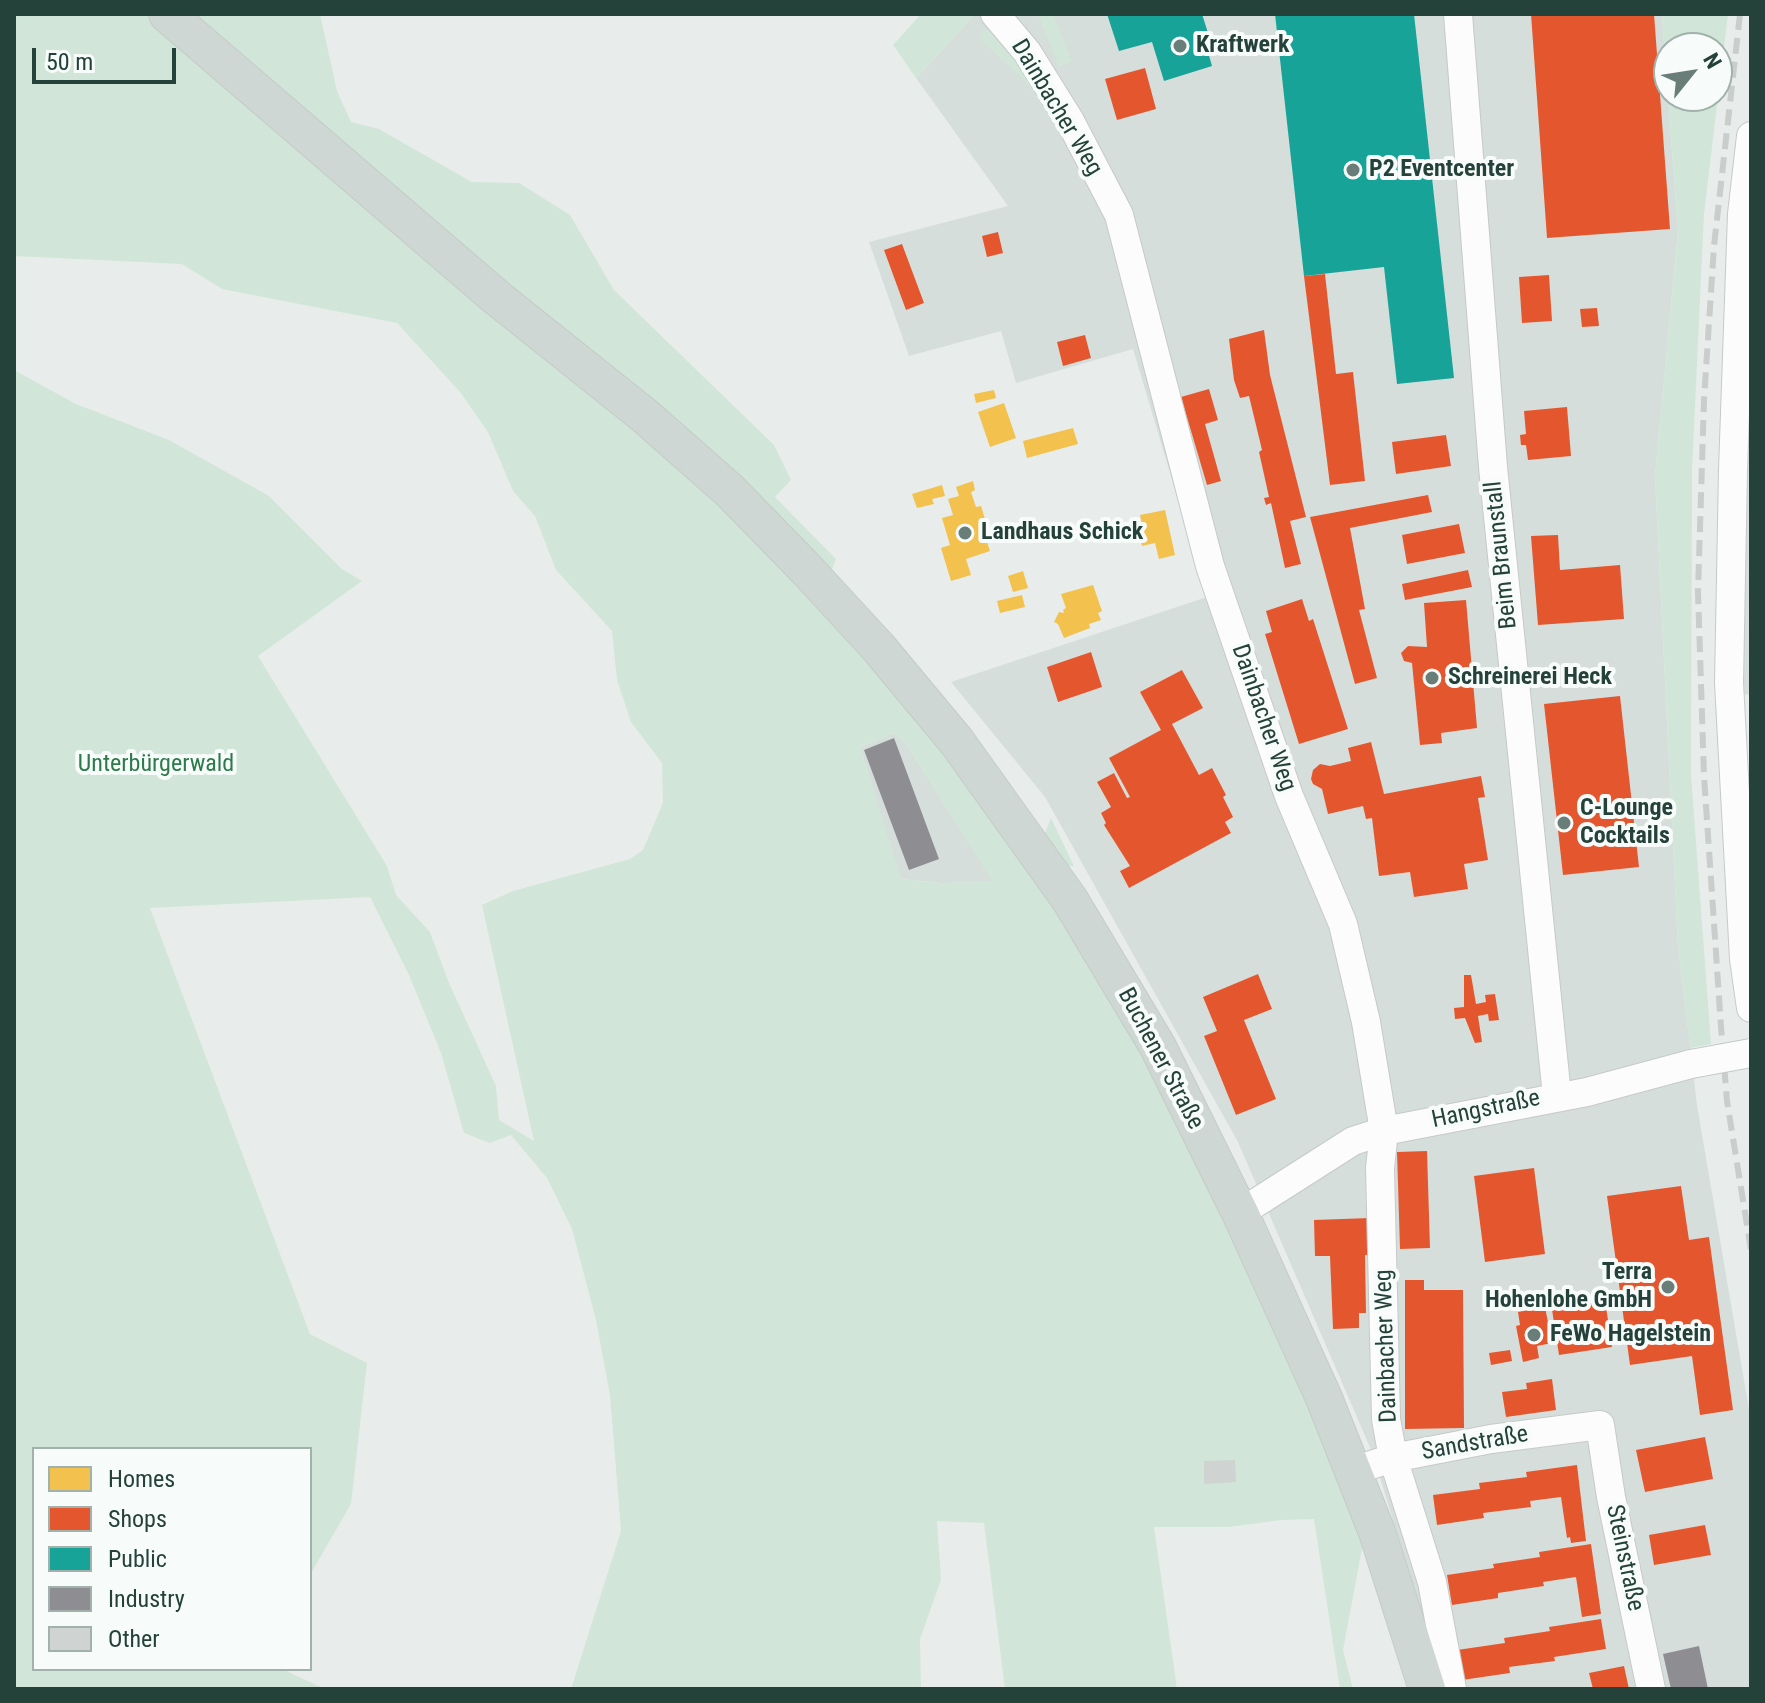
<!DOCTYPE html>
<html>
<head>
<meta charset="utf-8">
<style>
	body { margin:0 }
	#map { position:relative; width:1765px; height:1703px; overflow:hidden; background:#e8edeb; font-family:"Roboto Condensed",sans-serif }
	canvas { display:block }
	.frame { position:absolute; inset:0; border:16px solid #24423a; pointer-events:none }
	.legend { position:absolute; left:32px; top:1447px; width:280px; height:224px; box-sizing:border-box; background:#f7fbf9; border:2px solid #a3b1ad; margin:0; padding:10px 14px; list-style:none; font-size:24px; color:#24423a }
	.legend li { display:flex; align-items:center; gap:16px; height:40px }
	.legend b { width:40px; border:2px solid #a3b1ad }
	.north { position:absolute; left:1653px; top:32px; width:80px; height:80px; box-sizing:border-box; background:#f7fbf9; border:2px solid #a3b1ad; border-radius:50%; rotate:60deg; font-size:22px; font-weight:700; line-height:32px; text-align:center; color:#24423a }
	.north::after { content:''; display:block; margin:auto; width:28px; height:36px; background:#697e78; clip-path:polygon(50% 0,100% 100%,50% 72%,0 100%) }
	.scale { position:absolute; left:32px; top:48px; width:144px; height:36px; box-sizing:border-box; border:4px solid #24423a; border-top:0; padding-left:10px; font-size:24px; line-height:28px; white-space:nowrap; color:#24423a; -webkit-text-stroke:6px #f7fbf9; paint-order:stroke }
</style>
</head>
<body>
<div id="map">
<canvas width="1765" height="1703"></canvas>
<div class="frame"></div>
<ul class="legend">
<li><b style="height:22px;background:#f2c14e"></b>Homes</li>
<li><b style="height:22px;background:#e4572e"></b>Shops</li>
<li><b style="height:22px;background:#17a398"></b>Public</li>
<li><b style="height:22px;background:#8d8d92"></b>Industry</li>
<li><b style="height:22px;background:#cfd4d2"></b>Other</li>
</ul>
<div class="north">N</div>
<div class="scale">50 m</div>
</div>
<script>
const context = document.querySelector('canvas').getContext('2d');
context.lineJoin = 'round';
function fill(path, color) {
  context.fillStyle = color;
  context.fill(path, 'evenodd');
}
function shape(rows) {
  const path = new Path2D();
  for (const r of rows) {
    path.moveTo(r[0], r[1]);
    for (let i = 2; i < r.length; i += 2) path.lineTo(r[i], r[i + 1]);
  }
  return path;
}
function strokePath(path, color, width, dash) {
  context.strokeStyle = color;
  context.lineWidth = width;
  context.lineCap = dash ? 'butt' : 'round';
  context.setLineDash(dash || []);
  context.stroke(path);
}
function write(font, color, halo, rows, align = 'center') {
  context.font = font + ' "Roboto Condensed",sans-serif';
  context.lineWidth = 8;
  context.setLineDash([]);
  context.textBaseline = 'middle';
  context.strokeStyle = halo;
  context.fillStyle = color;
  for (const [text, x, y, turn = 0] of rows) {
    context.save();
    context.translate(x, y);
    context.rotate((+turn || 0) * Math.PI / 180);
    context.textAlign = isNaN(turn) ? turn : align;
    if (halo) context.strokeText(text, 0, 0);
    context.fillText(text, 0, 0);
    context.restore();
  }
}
fill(shape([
	[975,14,1662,14,1678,231,1655,476,1678,945,1697,1105,1751,1421,1751,1689,1445,1689,1372,1452,1238,1142,1045,797,951,682,1207,597,1133,349,1016,383,1001,331,909,356,869,242,1008,206,916,78],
	[1751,272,1751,694,1737,695],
	[894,733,905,742,994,882,941,883,900,879,860,747]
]), '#d6dedb');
fill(shape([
	[14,14,320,14,337,91,351,122,379,129,472,182,519,183,570,215,614,290,774,445,791,480,775,497,836,559,829,576,990,763,1045,833,1051,818,1074,866,1048,867,1158,1047,1364,1538,1343,1650,1353,1689,1340,1689,1314,1519,1281,1520,1229,1527,1154,1527,1177,1689,1005,1689,984,1523,937,1521,941,1580,920,1639,921,1689,571,1689,621,1531,610,1395,596,1320,572,1229,547,1178,511,1135,490,1143,464,1133,441,1053,409,975,370,897,150,908,310,1334,367,1363,351,1504,310,1575,310,1449,34,1449,34,1669,282,1669,325,1689,14,1689,14,370,76,404,169,440,269,496,342,569,362,581,258,656,387,866,396,895,430,932,449,983,496,1086,499,1120,534,1141,482,905,513,891,630,859,643,850,663,803,662,763,631,722,617,680,612,631,556,570,535,516,513,491,488,432,460,392,397,323,222,289,182,264,14,256],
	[894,733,905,742,993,882,941,883,901,879,860,747],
	[921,14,974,15,916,78,893,45],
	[1038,14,1053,14,1072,61,1059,67],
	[1662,14,1728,14,1704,214,1692,471,1691,774,1711,1044,1690,1048,1678,945,1655,476,1678,231],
	[1669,48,1717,48,1717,96,1669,96],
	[983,29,999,35,1070,121,1055,126,1025,81,979,38]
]), '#d1e6d8');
fill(shape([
	[994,390,996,398,976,403,974,394],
	[1004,403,1016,438,990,447,978,412],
	[1073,428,1078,444,1027,458,1023,441],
	[973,481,975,490,971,492,976,507,981,506,985,519,980,520,990,551,966,559,971,575,951,581,941,548,950,545,942,518,953,515,948,499,959,496,956,487],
	[942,485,945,496,932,499,934,504,917,508,912,494],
	[1165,510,1175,555,1159,559,1155,543,1142,546,1138,530,1143,529,1140,515],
	[1023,571,1028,588,1013,592,1008,576],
	[1093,585,1102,611,1098,613,1101,620,1089,624,1090,628,1064,638,1058,624,1054,622,1059,612,1064,613,1063,610,1066,608,1061,594],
	[1022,595,1025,607,1000,613,997,601]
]), '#f2c14e');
fill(shape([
	[1531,14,1654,14,1670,229,1547,238],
	[1145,68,1156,109,1117,120,1105,79],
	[998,232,1003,253,987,257,982,236],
	[902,244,924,303,906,310,884,250],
	[1325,274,1336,374,1353,372,1365,481,1330,485,1304,276],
	[1549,275,1552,321,1522,323,1519,277],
	[1597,308,1599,326,1582,327,1580,309],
	[1264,330,1270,375,1306,517,1290,521,1301,564,1285,568,1271,503,1266,505,1264,498,1269,497,1259,452,1262,450,1249,396,1240,398,1234,380,1229,339],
	[1085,335,1091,358,1063,366,1057,342],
	[1209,389,1218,420,1205,424,1221,481,1207,485,1181,397],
	[1567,407,1571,456,1528,460,1526,445,1521,445,1520,435,1526,434,1524,411],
	[1446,435,1451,466,1396,474,1392,442],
	[1428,495,1432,512,1350,528,1365,609,1359,610,1377,678,1355,684,1310,517],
	[1459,524,1465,553,1407,564,1402,535],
	[1558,535,1560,570,1620,565,1624,619,1538,625,1531,536],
	[1468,570,1472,587,1405,600,1402,584],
	[1302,599,1309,621,1313,619,1348,729,1299,744,1265,634,1272,632,1266,611],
	[1466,600,1477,728,1441,733,1442,743,1420,745,1412,663,1404,661,1401,653,1408,646,1427,647,1424,603],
	[1091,652,1102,687,1058,702,1047,667],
	[1182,670,1203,708,1172,724,1199,775,1212,768,1226,795,1223,797,1233,817,1225,822,1231,833,1129,888,1120,871,1130,866,1104,825,1106,823,1101,813,1111,807,1097,782,1114,773,1127,798,1130,797,1109,758,1161,730,1140,692],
	[1620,696,1639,867,1563,875,1544,704],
	[1371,742,1384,794,1481,776,1485,797,1478,798,1488,860,1464,864,1468,889,1414,897,1410,872,1379,876,1372,818,1366,819,1363,806,1328,814,1322,789,1313,784,1311,779,1313,770,1320,764,1330,766,1351,761,1348,748],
	[1258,974,1272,1009,1244,1020,1276,1099,1236,1115,1204,1036,1217,1031,1203,997],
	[1464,975,1471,975,1476,1004,1486,1002,1485,995,1495,994,1499,1020,1489,1021,1488,1014,1478,1016,1482,1042,1475,1043,1465,1018,1455,1019,1454,1008,1464,1007],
	[1427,1151,1430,1248,1400,1249,1397,1152],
	[1534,1168,1545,1254,1485,1262,1474,1176],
	[1681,1186,1689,1240,1709,1237,1733,1410,1700,1415,1692,1356,1630,1365,1607,1196],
	[1370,1218,1371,1255,1365,1255,1366,1313,1359,1313,1359,1328,1333,1329,1330,1256,1315,1256,1314,1220],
	[1405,1280,1424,1280,1424,1290,1463,1290,1464,1428,1405,1429],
	[1549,1290,1605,1300,1612,1347,1559,1355],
	[1545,1307,1552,1343,1537,1346,1539,1358,1523,1362,1516,1326,1520,1325,1518,1312],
	[1510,1350,1512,1361,1491,1365,1489,1353],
	[1552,1379,1556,1410,1506,1417,1502,1392,1527,1389,1526,1383],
	[1705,1437,1713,1479,1645,1492,1636,1450],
	[1577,1465,1586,1541,1571,1543,1570,1537,1567,1538,1561,1497,1530,1501,1531,1507,1483,1513,1484,1518,1437,1525,1433,1495,1480,1489,1479,1483,1527,1477,1526,1472],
	[1705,1525,1711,1555,1654,1565,1649,1535],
	[1591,1544,1601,1614,1582,1617,1576,1577,1543,1582,1544,1586,1498,1593,1498,1598,1452,1605,1447,1575,1494,1568,1493,1564,1540,1557,1539,1552],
	[1601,1619,1606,1649,1554,1657,1555,1661,1509,1667,1510,1673,1462,1680,1457,1650,1505,1643,1504,1638,1550,1631,1549,1627],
	[1624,1666,1629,1689,1593,1689,1589,1673]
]), '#e4572e');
fill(shape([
	[1107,14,1202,14,1208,33,1203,35,1212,66,1164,81,1152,42,1119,51],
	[1275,14,1414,14,1454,378,1397,384,1384,267,1304,276]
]), '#17a398');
fill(shape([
	[894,738,939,859,909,870,864,750],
	[1699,1646,1708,1689,1671,1689,1663,1654]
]), '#8d8d92');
fill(shape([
	[1235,1460,1236,1482,1204,1484,1204,1461]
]), '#cfd4d2');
const minor = shape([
	[995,14,1027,52,1070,121,1119,215,1210,566,1289,796,1343,924,1366,1022,1384,1131,1380,1168,1386,1419,1393,1458,1432,1582,1452,1689],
	[1458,14,1493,467,1557,1096],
	[1751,136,1742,214,1733,470,1729,683,1744,959,1751,1008],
	[1240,1213,1353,1141,1384,1131,1587,1092,1691,1064],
	[1352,1471,1393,1458,1491,1439,1600,1425,1611,1497,1651,1689]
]);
const major = shape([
	[167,14,496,297,645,416,730,491,808,571,878,647,957,742,1070,900,1158,1047,1240,1213,1324,1398,1377,1532,1427,1689]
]);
strokePath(minor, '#c5cac8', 30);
strokePath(major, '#c3ccc9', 38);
strokePath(minor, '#fcfcfc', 28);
strokePath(major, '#cfd7d5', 36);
strokePath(shape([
	[1740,14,1714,246,1704,400,1698,592,1704,776,1721,1027,1727,1101,1751,1250]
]), '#c9cdcc', 6, [16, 8]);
const minorBridge = shape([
	[1691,1064,1751,1053]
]);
strokePath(minorBridge, '#c5cac8', 30, []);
strokePath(minorBridge, '#fcfcfc', 28);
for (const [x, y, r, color] of [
	[1180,46,8,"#697e78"],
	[1353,170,8,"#697e78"],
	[965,533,8,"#697e78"],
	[1432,678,8,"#697e78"],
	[1564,823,8,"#697e78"],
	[1668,1287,8,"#697e78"],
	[1534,1335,8,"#697e78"]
]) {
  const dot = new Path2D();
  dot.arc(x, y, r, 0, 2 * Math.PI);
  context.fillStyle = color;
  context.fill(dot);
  strokePath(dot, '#f7fbf9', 3);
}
write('bold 24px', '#24423a', '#f7fbf9', [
	["Kraftwerk",1196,46],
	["P2 Eventcenter",1369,170],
	["Landhaus Schick",981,533],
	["Schreinerei Heck",1448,678],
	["C-Lounge",1580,809],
	["Cocktails",1580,837],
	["Terra",1652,1273,"right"],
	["Hohenlohe GmbH",1652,1301,"right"],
	["FeWo Hagelstein",1550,1335]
], 'left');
write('24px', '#24423a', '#f7fbf9', [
	["Dainbacher Weg",1056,108,59],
	["Beim Braunstall",1502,555,-96],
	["Dainbacher Weg",1263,718,71],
	["Buchener Straße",1160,1059,62],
	["Hangstraße",1486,1110,-12],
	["Dainbacher Weg",1387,1346,-92],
	["Sandstraße",1475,1444,-10],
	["Steinstraße",1624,1558,78]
]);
write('24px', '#2d7a4b', '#f7fbf9', [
	["Unterbürgerwald",156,765]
]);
</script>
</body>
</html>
